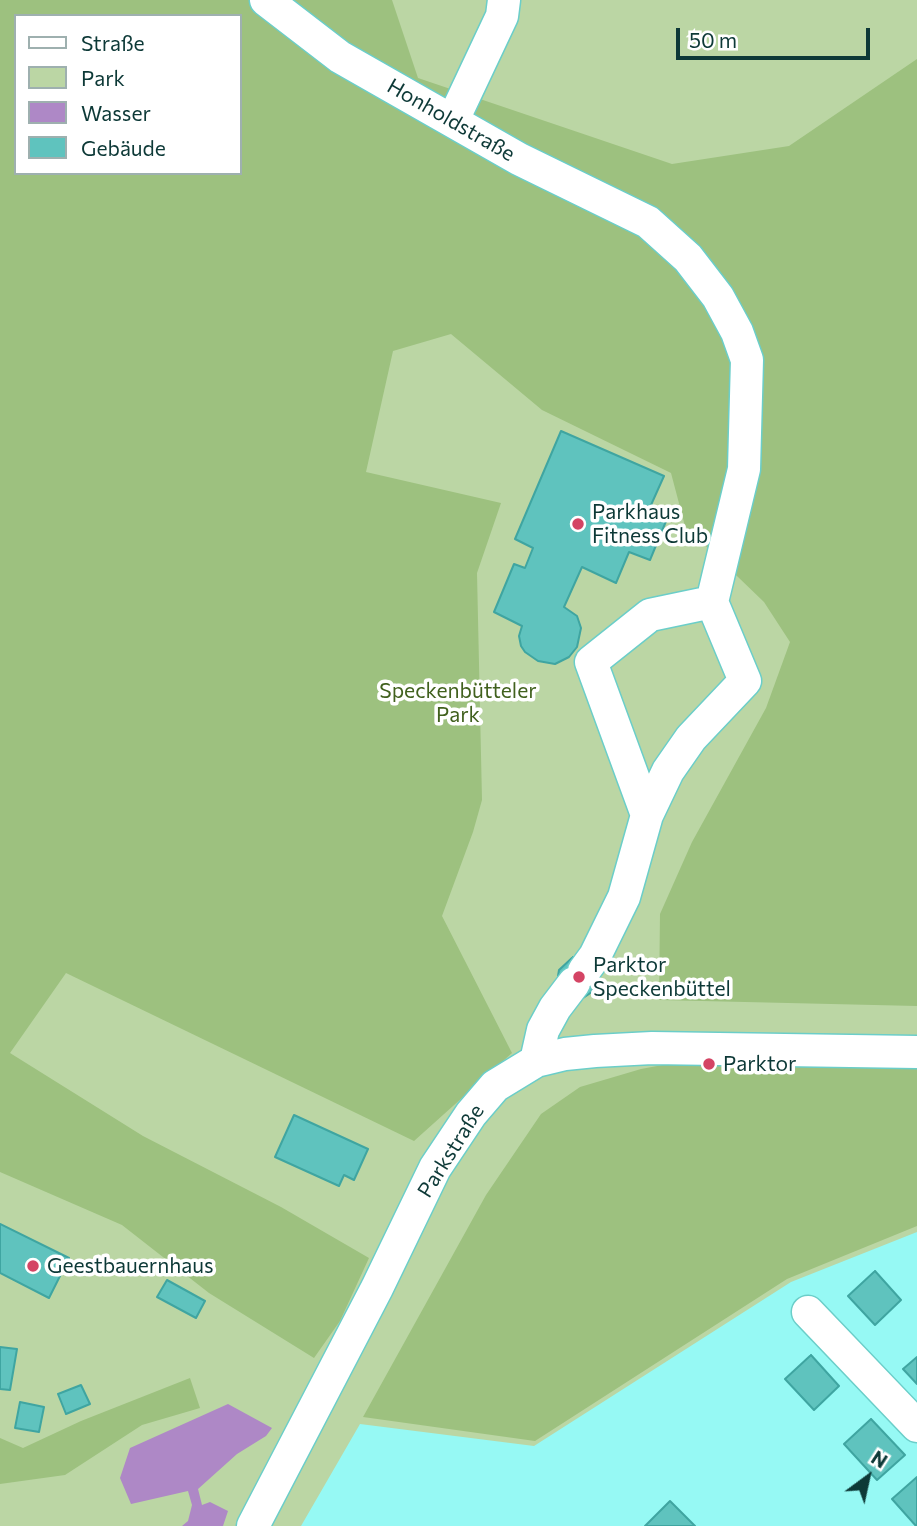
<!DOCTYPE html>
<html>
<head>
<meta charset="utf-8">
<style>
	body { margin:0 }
	#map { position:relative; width:917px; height:1526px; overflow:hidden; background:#96f9f4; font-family:Commissioner,sans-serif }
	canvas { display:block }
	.legend { position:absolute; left:14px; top:14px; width:228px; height:161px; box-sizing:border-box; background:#fff; border:2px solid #9eb0af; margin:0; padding:9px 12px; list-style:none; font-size:21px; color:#0d3937 }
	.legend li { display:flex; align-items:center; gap:14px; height:35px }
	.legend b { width:35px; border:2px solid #9eb0af }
	.north { position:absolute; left:833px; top:1442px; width:70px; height:70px; -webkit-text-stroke:5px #fff; paint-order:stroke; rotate:33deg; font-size:19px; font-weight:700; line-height:28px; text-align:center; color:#0d3937 }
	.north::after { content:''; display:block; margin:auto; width:24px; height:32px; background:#0d3937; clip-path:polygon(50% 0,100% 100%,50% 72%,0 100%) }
	.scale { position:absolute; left:676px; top:28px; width:194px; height:32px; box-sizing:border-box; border:4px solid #0d3937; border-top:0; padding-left:9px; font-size:21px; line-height:24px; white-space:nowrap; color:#0d3937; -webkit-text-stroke:5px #fff; paint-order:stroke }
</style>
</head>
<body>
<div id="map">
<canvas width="917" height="1526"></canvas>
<ul class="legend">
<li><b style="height:9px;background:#fff"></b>Straße</li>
<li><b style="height:19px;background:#bbd6a4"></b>Park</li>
<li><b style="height:19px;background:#ae88c6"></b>Wasser</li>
<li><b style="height:19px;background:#5fc3be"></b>Gebäude</li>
</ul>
<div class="north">N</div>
<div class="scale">50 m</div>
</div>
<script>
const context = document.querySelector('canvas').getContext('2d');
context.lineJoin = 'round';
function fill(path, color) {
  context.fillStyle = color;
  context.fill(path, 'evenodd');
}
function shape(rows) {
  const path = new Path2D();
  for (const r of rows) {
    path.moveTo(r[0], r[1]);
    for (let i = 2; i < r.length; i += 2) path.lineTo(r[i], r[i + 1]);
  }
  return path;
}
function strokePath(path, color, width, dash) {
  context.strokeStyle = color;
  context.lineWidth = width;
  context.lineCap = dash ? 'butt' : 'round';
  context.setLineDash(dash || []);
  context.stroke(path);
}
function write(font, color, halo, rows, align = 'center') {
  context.font = font + ' Commissioner,sans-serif';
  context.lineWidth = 7;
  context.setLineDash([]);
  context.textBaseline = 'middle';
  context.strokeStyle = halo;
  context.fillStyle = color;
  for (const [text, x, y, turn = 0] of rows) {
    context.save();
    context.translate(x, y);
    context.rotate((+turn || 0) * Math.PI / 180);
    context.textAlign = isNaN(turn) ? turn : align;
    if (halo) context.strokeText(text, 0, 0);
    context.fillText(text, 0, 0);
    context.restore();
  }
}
fill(shape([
	[0,0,917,0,917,1232,791,1282,534,1446,360,1424,301,1526,0,1526],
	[16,16,240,16,240,173,16,173]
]), '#bbd6a4');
fill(shape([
	[0,0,392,0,418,78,672,164,789,146,917,59,917,1006,659,1000,660,914,692,842,766,708,790,642,764,602,685,526,671,473,542,410,451,334,393,351,366,472,501,503,477,573,482,800,473,832,442,916,512,1053,414,1141,66,973,10,1053,143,1136,281,1207,369,1258,340,1321,314,1358,209,1293,122,1225,0,1172],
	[16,16,240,16,240,173,16,173],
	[668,1064,917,1065,917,1226,787,1279,535,1441,363,1417,486,1195,541,1114,580,1087,641,1069],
	[190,1378,200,1408,142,1425,65,1475,0,1484,0,1438,23,1448,81,1421]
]), '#9dc17f');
fill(shape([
	[228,1404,272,1428,266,1436,237,1454,198,1489,202,1505,210,1502,228,1511,223,1526,182,1526,188,1521,192,1505,188,1491,131,1504,120,1478,130,1448]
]), '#ae88c6');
const building = shape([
	[561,431,664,476,651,505,669,514,650,560,629,552,616,583,582,567,564,607,577,616,581,628,577,647,569,657,555,664,538,661,525,652,521,646,519,636,522,626,494,612,514,564,525,568,533,548,515,539,561,431],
	[573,957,592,979,598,981,592,992,583,998,580,998,558,976,559,970,573,957],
	[294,1115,368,1149,354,1180,344,1175,339,1186,275,1157,294,1115],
	[0,1224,69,1258,49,1298,0,1273,0,1224],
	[875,1271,901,1300,875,1325,848,1296,875,1271],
	[167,1280,205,1301,196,1318,157,1297,167,1280],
	[0,1347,17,1349,10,1390,0,1389,0,1347],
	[811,1355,839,1386,814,1410,785,1379,811,1355],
	[917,1357,917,1384,903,1369,917,1357],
	[81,1385,90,1404,66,1414,58,1394,81,1385],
	[20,1402,44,1407,39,1432,15,1428,20,1402],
	[871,1419,905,1455,877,1480,844,1444,871,1419],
	[917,1477,917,1526,916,1526,892,1499,917,1477],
	[670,1501,695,1526,645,1526,670,1501]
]);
fill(building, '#5fc3be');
strokePath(building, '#3fa5a1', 2);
const minor = shape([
	[266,0,340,57,519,159,648,222,688,258,718,297,737,332,747,360,744,469,712,602,745,681,691,738,668,771,647,815,624,897,595,956,584,971],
	[453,120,502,16,504,0],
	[647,815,591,662,650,615,712,602],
	[536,1061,543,1030,555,1008,574,983],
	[808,1312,917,1426],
	[253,1526,377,1288,435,1168,471,1114,495,1086,536,1061,565,1054,595,1051,652,1048,917,1052]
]);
strokePath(minor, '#6bcec9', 35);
strokePath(minor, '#fff', 32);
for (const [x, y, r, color] of [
	[578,524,7,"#d44464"],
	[579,977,7,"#d44464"],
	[709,1064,7,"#d44464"],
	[33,1266,7,"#d44464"]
]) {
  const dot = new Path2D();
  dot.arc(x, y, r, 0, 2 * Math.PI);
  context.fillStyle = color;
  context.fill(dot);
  strokePath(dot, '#fff', 2.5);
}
write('21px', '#0d3937', '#fff', [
	["Honholdstraße",451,120,30],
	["Parkstraße",451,1151,-58]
]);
write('21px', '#0d3937', '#fff', [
	["Parkhaus",592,512],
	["Fitness Club",592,536],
	["Parktor",593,965],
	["Speckenbüttel",593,989],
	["Parktor",723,1064],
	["Geestbauernhaus",47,1266]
], 'left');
write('21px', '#41611e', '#fff', [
	["Speckenbütteler",458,691],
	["Park",458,715]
]);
</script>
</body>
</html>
